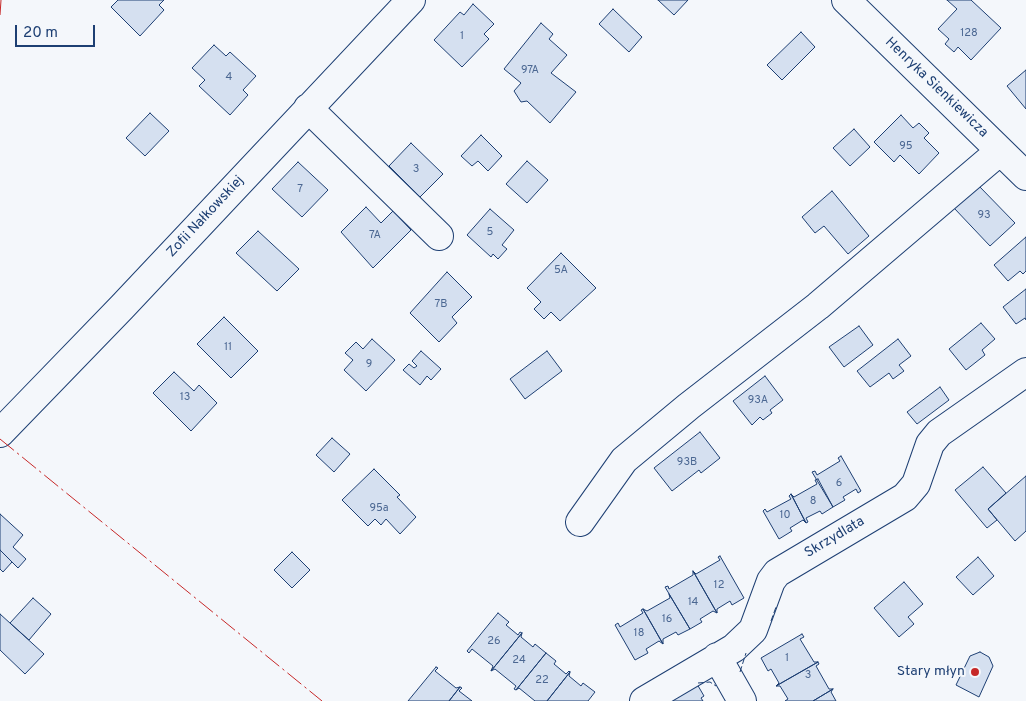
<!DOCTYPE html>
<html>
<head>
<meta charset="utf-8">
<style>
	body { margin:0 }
	#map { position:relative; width:1026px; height:701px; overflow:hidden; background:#f4f7fb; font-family:Overpass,sans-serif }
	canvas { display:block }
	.scale { position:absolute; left:15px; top:25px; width:80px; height:22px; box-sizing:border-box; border:2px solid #1d3f73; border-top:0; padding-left:6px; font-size:15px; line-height:18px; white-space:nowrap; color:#1d3f73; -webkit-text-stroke:4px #f4f7fb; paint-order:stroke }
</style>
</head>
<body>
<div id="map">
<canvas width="1026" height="701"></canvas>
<div class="scale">20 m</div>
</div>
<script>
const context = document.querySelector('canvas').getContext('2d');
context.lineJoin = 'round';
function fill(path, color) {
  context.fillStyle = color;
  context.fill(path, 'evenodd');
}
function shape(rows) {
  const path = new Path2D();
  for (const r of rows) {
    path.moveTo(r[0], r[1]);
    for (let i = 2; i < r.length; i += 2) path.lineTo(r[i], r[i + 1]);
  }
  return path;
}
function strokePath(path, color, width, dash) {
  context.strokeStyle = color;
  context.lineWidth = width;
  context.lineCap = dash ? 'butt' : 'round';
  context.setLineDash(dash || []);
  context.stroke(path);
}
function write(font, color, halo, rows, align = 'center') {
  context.font = font + ' Overpass,sans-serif';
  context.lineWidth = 4;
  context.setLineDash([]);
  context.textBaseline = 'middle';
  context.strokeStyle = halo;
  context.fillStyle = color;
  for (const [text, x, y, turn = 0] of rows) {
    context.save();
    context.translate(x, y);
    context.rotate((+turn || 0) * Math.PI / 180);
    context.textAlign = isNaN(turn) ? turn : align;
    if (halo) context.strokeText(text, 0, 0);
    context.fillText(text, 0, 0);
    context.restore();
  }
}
const building = shape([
	[118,0,164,0,159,5,164,10,140,36,111,7,118,0],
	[658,0,688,0,674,15,658,0],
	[947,0,971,0,1001,28,971,60,958,47,954,52,945,44,949,39,938,29,957,9,947,0],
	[473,4,494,24,484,34,489,39,462,67,434,40,460,12,464,15,473,4],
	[613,9,642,37,629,52,599,24,613,9],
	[541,23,553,34,549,39,567,55,551,73,576,92,550,123,527,101,521,102,514,91,521,83,504,69,541,23],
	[801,32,815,47,782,80,767,65,801,32],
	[214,45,226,56,230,52,256,76,243,90,248,95,230,115,199,86,205,80,192,68,214,45],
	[1026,70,1026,109,1007,86,1026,70],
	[150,113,169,131,145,156,126,138,150,113],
	[901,115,913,128,919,123,929,133,924,138,939,153,919,174,900,155,894,162,874,142,901,115],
	[854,129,870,147,850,166,833,148,854,129],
	[481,135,502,156,488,171,478,161,472,166,461,156,481,135],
	[411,143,443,174,420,197,389,166,411,143],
	[527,161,548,180,527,203,506,184,527,161],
	[298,162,328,190,302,217,272,189,298,162],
	[978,185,1015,223,990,246,954,208,978,185],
	[832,191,869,236,848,254,824,226,815,233,802,217,832,191],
	[366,207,381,223,393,211,411,230,373,268,341,232,366,207],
	[490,209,514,230,502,245,507,249,498,259,493,254,491,257,467,235,490,209],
	[258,231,299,269,277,291,236,253,258,231],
	[1026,237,1026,271,1023,274,1020,271,1008,281,994,265,1026,237],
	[561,253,596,288,560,321,551,312,544,319,534,309,541,302,527,288,561,253],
	[447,272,472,297,452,317,457,323,439,342,410,313,447,272],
	[1026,289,1026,320,1025,318,1016,324,1003,307,1026,289],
	[224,317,258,351,231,378,197,344,224,317],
	[981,323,995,339,982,350,985,355,966,370,949,349,981,323],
	[859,326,873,345,844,367,829,347,859,326],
	[372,339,395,360,366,391,344,370,353,360,345,353,356,342,363,349,372,339],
	[898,339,911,356,899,365,904,371,893,379,889,373,870,387,857,371,898,339],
	[421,351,441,369,431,380,427,376,420,385,403,370,409,364,414,368,417,366,412,361,421,351],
	[547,351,562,371,525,399,510,379,547,351],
	[174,372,194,391,199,385,217,403,191,431,153,393,174,372],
	[765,376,783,400,770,410,772,413,763,420,760,417,752,425,733,401,765,376],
	[940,387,949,400,917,424,907,412,940,387],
	[700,432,720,458,701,473,699,470,672,491,654,468,700,432],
	[332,438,350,454,334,472,316,455,332,438],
	[841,456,861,491,858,493,856,489,843,497,845,500,833,507,812,472,815,471,817,475,840,461,838,458,841,456],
	[983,467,1006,493,988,509,997,520,987,528,955,490,983,467],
	[374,469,400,495,397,497,416,517,400,534,386,519,381,525,375,519,368,526,342,500,374,469],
	[1026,476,1026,531,1015,541,988,509,1026,476],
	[818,479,833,507,822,514,820,511,806,518,808,522,806,523,791,494,794,497,817,484,815,480,818,479],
	[791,494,806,523,803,520,790,528,792,531,779,539,763,511,765,509,767,512,791,499,789,496,791,494],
	[0,514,23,535,13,547,26,559,18,568,0,550,0,514],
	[0,550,12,562,3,572,0,569,0,550],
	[292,552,310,570,292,588,274,570,292,552],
	[720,556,744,598,732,605,730,601,717,609,717,613,693,571,696,574,720,560,718,557,720,556],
	[978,557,994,576,973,595,956,577,978,557],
	[693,571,717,613,713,611,700,619,702,622,690,629,665,587,668,586,669,589,693,575,693,571],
	[904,582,923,604,908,617,914,624,899,637,874,608,904,582],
	[669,594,690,629,678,635,676,632,663,639,663,644,643,609,647,611,670,598,669,594],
	[33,598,51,614,29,640,10,623,33,598],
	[643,609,663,644,659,641,646,649,648,653,635,660,615,625,618,623,620,627,643,613,641,610,643,609],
	[498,613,509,622,506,625,518,635,520,632,522,633,491,671,493,666,472,649,469,653,467,651,498,613],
	[0,614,44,654,25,674,0,650,0,614],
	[522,633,521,637,533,647,535,644,546,653,516,690,514,689,516,686,495,669,491,671,522,633],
	[802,634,804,637,800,639,814,662,818,662,776,686,779,683,771,669,768,671,761,658,802,634],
	[980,652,989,657,993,666,979,697,956,685,970,656,980,652],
	[546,653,556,661,554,664,566,674,569,671,570,672,547,701,535,701,519,688,516,690,546,653],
	[818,662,819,664,816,666,829,689,833,689,813,701,785,701,788,699,780,686,776,686,818,662],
	[436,667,438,668,435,671,456,688,460,687,449,701,408,701,436,667],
	[570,672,569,676,581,686,583,683,595,692,588,701,547,701,570,672],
	[697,684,704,696,701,698,703,701,668,701,697,684],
	[460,687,462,688,459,691,472,701,449,701,460,687],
	[833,689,831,692,836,701,813,701,833,689]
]);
fill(building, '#d5e0f0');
strokePath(building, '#1d3f73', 1);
const minor = shape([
	[846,0,1026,176],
	[308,108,439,236],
	[0,433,122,307,411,0],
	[580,522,624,460,689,406,818,306,1000,151],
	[717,657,742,701],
	[644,701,734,648,753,630,771,581,777,573,905,497,916,484,930,444,939,433,1026,372]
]);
strokePath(minor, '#1d3f73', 30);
strokePath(minor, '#f4f7fb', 28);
strokePath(shape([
	[771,621,776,607],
	[740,672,746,653],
	[698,683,710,682,716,686]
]), '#1d3f73', 1, [6, 2.5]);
strokePath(shape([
	[0,15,1,0],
	[0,439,322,701]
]), '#c62828', 1, [18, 4, 2.5, 4]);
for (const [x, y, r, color] of [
	[975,672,5,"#c62828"]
]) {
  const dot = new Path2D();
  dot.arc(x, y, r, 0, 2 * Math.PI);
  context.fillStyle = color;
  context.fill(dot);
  strokePath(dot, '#f4f7fb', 2);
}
write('11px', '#4b6792', null, [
	["128",969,34],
	["1",462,37],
	["97A",530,71],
	["4",229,78],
	["95",906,147],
	["3",416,170],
	["7",300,190],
	["93",984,216],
	["5",490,233],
	["7A",375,236],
	["5A",561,271],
	["7B",441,305],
	["11",228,348],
	["9",369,365],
	["13",185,398],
	["93A",758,401],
	["93B",687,463],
	["6",839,484],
	["8",813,502],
	["95a",379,509],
	["10",785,516],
	["12",719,586],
	["14",693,603],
	["16",667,620],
	["18",639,634],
	["26",494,642],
	["1",787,659],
	["24",519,661],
	["3",808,676],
	["22",542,681]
]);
write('14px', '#1d3f73', '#f4f7fb', [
	["Henryka Sienkiewicza",936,88,44],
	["Zofii Nałkowskiej",206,217,-47],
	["Skrzydlata",835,538,-31]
]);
write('14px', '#1d3f73', '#f4f7fb', [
	["Stary młyn",965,672]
], 'right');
</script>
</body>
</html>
